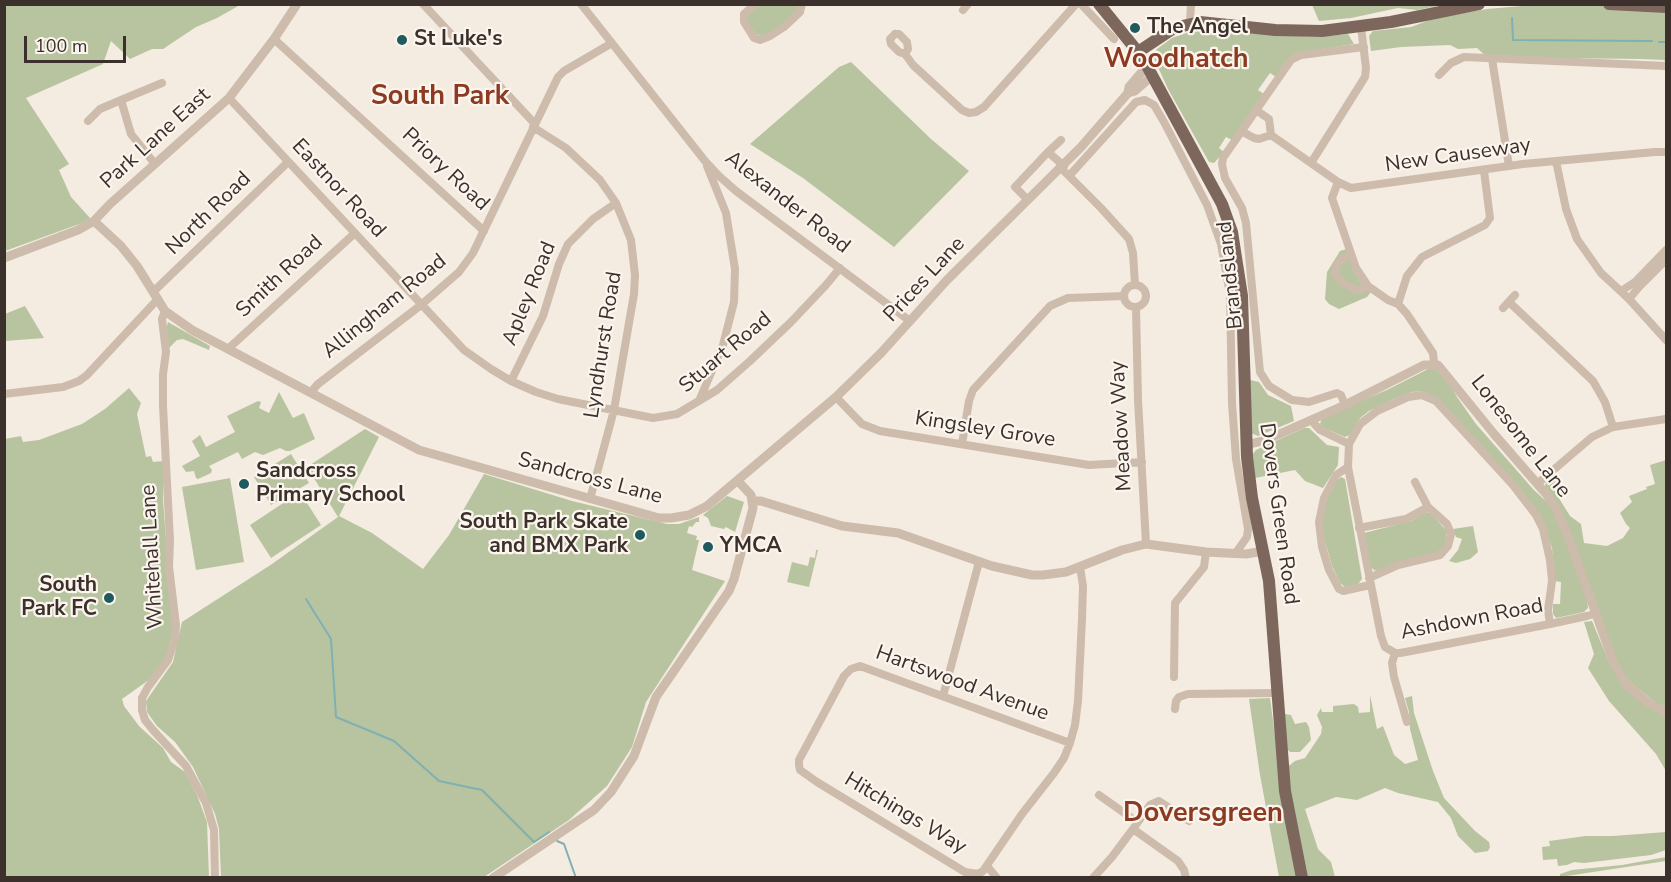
<!DOCTYPE html>
<html>
<head>
<meta charset="utf-8">
<style>
	body { margin:0 }
	#map { position:relative; width:1671px; height:882px; overflow:hidden; background:#f4ebe1; font-family:"Nunito Sans",sans-serif }
	canvas { display:block }
	.frame { position:absolute; inset:0; border:6px solid #3b302b; pointer-events:none }
	.scale { position:absolute; left:24px; top:36px; width:102px; height:27px; box-sizing:border-box; border:3px solid #3b302b; border-top:0; padding-left:8px; font-size:18px; line-height:21px; white-space:nowrap; color:#3b302b; -webkit-text-stroke:4px #fbf5ee; paint-order:stroke }
</style>
</head>
<body>
<div id="map">
<canvas width="1671" height="882"></canvas>
<div class="frame"></div>
<div class="scale">100 m</div>
</div>
<script>
const context = document.querySelector('canvas').getContext('2d');
context.lineJoin = 'round';
function fill(path, color) {
  context.fillStyle = color;
  context.fill(path, 'evenodd');
}
function shape(rows) {
  const path = new Path2D();
  for (const r of rows) {
    if (r.length === 3) {
      path.moveTo(r[0] + r[2], r[1]);
      path.arc(r[0], r[1], r[2], 0, 2 * Math.PI);
      continue;
    }
    path.moveTo(r[0], r[1]);
    for (let i = 2; i < r.length; i += 2) path.lineTo(r[i], r[i + 1]);
  }
  return path;
}
function strokePath(path, color, width, dash) {
  context.strokeStyle = color;
  context.lineWidth = width;
  context.lineCap = dash ? 'butt' : 'round';
  context.setLineDash(dash || []);
  context.stroke(path);
}
function write(font, color, halo, rows, align = 'center') {
  context.font = font + ' "Nunito Sans",sans-serif';
  context.lineWidth = 4.5;
  context.setLineDash([]);
  context.textBaseline = 'middle';
  context.strokeStyle = halo;
  context.fillStyle = color;
  for (const [text, x, y, turn = 0] of rows) {
    context.save();
    context.translate(x, y);
    context.rotate((+turn || 0) * Math.PI / 180);
    context.textAlign = isNaN(turn) ? turn : align;
    if (halo) context.strokeText(text, 0, 0);
    context.fillText(text, 0, 0);
    context.restore();
  }
}
fill(shape([
	[1545,4,1666,5,1666,62,1664,60,1640,59,1487,57,1477,48,1458,49,1450,45,1401,47,1371,51,1369,36,1373,31,1411,27,1435,18,1487,9],
	[4,5,240,5,217,18,196,27,163,49,152,49,130,59,111,41,103,64,26,98,69,164,59,170,71,197,90,218,82,223,5,251],
	[758,5,800,5,794,15,770,34,761,36,753,33,747,20,748,15],
	[1312,5,1442,5,1417,10,1398,8,1351,18,1319,21],
	[1207,29,1314,37,1348,34,1354,44,1308,51,1276,77,1270,73,1258,90,1264,94,1232,140,1226,137,1219,148,1224,152,1214,163,1209,162,1168,89,1153,56,1157,49,1172,38,1189,32],
	[851,62,931,139,969,171,894,247,803,178,750,144,839,67],
	[1347,249,1354,272,1362,284,1371,292,1367,297,1339,309,1329,304,1325,299,1327,272,1340,251],
	[25,306,44,338,5,341,5,314],
	[168,322,210,346,209,350,183,339,177,340,169,348,166,330],
	[1430,368,1436,368,1452,388,1457,397,1476,424,1533,489,1550,505,1562,529,1587,599,1588,608,1584,612,1556,618,1553,614,1553,604,1560,604,1561,582,1555,581,1552,548,1541,517,1453,414,1438,399,1423,391,1412,392,1394,399,1369,411,1360,418,1350,435,1345,437,1322,427,1320,424,1322,418,1389,389],
	[1250,380,1259,382,1268,395,1291,406,1294,421,1258,436,1251,433],
	[129,388,141,403,137,414,146,457,151,456,153,462,163,461,163,499,173,632,165,661,153,677,122,699,124,706,139,726,163,748,171,762,185,772,197,795,207,822,209,877,5,877,5,439,21,436,23,442,39,440,82,424,105,409],
	[279,392,293,418,304,413,315,439,290,451,286,451,280,448,263,455,255,452,242,459,238,452,209,466,212,470,211,473,198,479,196,478,194,471,186,472,182,466,200,456,192,441,200,435,206,447,235,432,227,416,258,401,261,402,259,408,269,413],
	[1304,428,1309,428,1327,445,1339,447,1338,465,1323,488,1305,481,1295,470,1255,478,1252,455,1256,450],
	[365,429,379,437,339,516,372,533,423,569,449,535,484,474,572,501,667,524,679,524,699,517,699,522,696,522,692,527,689,526,687,533,697,536,696,540,699,540,692,570,725,581,646,702,632,747,607,786,569,820,484,877,221,877,219,829,215,814,193,767,175,742,157,726,147,712,146,701,173,662,182,622,272,564,338,517,307,467],
	[291,454,309,483,271,505,254,477],
	[1666,460,1666,709,1651,699,1629,681,1617,663,1545,487,1546,481,1556,473,1555,492,1570,516,1581,524,1584,543,1607,546,1623,538,1630,528,1626,524,1620,513,1632,502,1629,496,1647,489,1646,487,1655,484,1650,465],
	[1341,477,1345,479,1362,579,1358,584,1345,587,1340,583,1332,566,1321,528,1326,500,1337,480],
	[230,478,244,562,196,570,182,487],
	[300,492,321,525,271,558,250,525],
	[727,496,744,502,735,532,726,527,724,529,711,526,708,518,703,515],
	[1426,512,1430,513,1447,531,1445,544,1440,551,1379,571,1374,570,1370,566,1364,533,1411,521],
	[1473,526,1478,552,1470,559,1456,563,1449,561,1458,550,1462,539,1456,537,1453,529],
	[816,550,818,550,809,587,787,582,792,562,808,566,810,557,815,558],
	[1592,621,1609,662,1666,717,1666,771,1656,754,1609,701,1588,668,1594,654,1584,622],
	[1370,695,1377,729,1383,726,1394,755,1405,764,1418,760,1410,729,1409,712,1405,698,1412,696,1414,713,1433,771,1444,798,1475,831,1489,842,1490,847,1488,851,1475,853,1458,836,1451,818,1438,802,1398,793,1385,788,1357,800,1336,797,1305,809,1318,849,1331,862,1335,877,1306,877,1286,768,1295,761,1305,758,1321,734,1322,727,1317,715,1321,708,1322,712,1333,712,1333,706,1354,704,1358,707,1359,713,1370,712],
	[1270,698,1289,842,1297,877,1279,877,1260,775,1249,699],
	[1285,714,1291,715,1295,724,1306,722,1309,727,1311,740,1300,752,1290,752,1283,746],
	[1666,832,1666,850,1651,855,1584,863,1574,862,1567,865,1558,866,1557,859,1543,860,1542,847,1550,846,1549,841,1586,836,1613,836],
	[1666,857,1666,861,1560,877,1560,874,1572,870,1622,865]
]), '#b8c4a0');
strokePath(shape([
	[1512,18,1513,40,1652,41],
	[1659,42,1666,42],
	[306,599,331,639,336,717,394,741,439,781,482,790,534,842,549,832],
	[557,841,564,844,576,878]
]), '#7fb0b2', 2);
strokePath(shape([
	[423,4,535,124],
	[581,4,705,161,719,176,736,191,910,321],
	[755,4,744,14,744,22,754,38,760,40,770,36,784,27,800,12,802,4],
	[1081,4,1114,39],
	[963,10,968,4],
	[1190,24,1191,4],
	[895,34,899,34,907,42,908,49,905,54,899,52,891,44,890,39,895,34],
	[274,39,484,231],
	[905,54,913,65,962,110,969,113,976,112,984,107,1076,4],
	[1492,59,1509,166],
	[1439,75,1451,63,1464,57,1666,66],
	[229,98,464,350,491,369,511,381,536,392,558,399,653,418,677,414,717,390,750,361,791,322,826,285,840,268],
	[88,121,100,109,121,100],
	[533,127,566,148,600,180,616,203,631,240,635,275,634,294,614,410,590,499],
	[1241,131,1254,138,1259,139,1271,135,1269,119,1256,110],
	[1271,135,1338,182,1351,188,1523,164,1655,152,1666,152],
	[1048,152,1061,140],
	[1556,161,1566,209,1577,239,1601,273,1629,299,1666,340],
	[1311,163,1365,77,1366,68,1361,27],
	[155,164,131,134,121,100,162,83],
	[1061,168,1101,208,1129,239,1133,253,1135,285],
	[1069,176,1136,102,1145,100,1154,105,1164,122,1207,205,1221,244,1230,294,1232,403,1236,459,1248,529,1247,537,1235,554],
	[1338,182,1332,198,1356,268,1368,286,1388,300,1398,304,1407,314,1433,353,1434,363],
	[1028,200,1015,187,1048,152,1064,166],
	[1351,255,1343,258,1337,265,1335,273,1337,277,1345,284,1356,290,1361,290,1368,286],
	[1135,296,11],
	[154,291,288,162],
	[1621,291,1635,282,1666,250],
	[1629,299,1639,287,1666,260],
	[1509,302,1593,381,1605,402,1613,427],
	[1398,304,1407,276,1422,257,1485,225,1490,218,1484,171],
	[1136,307,1138,400,1146,544],
	[1503,308,1515,295],
	[165,311,162,319,166,352,163,374,163,406,170,540,169,567,176,625,175,640,168,660,148,687,142,698,142,710,145,720,153,730,186,766,206,803,214,830,215,878],
	[229,348,355,233],
	[511,381,543,316,559,264,568,244,593,219,616,203],
	[311,392,318,384,421,305,459,272,473,253,558,77,564,71,612,43],
	[4,394,63,387,79,381,87,375,157,300],
	[836,397,862,424,880,431,1089,465,1142,462],
	[699,401,723,345,734,302,735,269,726,213,707,166],
	[1345,405,1341,395,1337,393,1309,402,1292,400,1269,386,1260,372,1246,223,1242,208,1225,178,1222,164,1223,158,1291,60,1301,55,1364,47],
	[1311,420,1320,430,1349,444],
	[962,444,969,401,973,390,1050,306,1068,298,1124,296],
	[1348,467,1336,475,1324,498,1319,522,1322,547,1329,570,1339,589,1343,591,1370,585],
	[1415,482,1428,507],
	[1537,484,1592,437,1613,427,1666,419],
	[1359,528,1406,519,1428,507,1447,524,1451,534,1448,546,1440,555,1398,565,1369,578],
	[1550,624,1548,610,1552,581,1550,560,1543,529,1536,515,1513,485,1436,401,1422,395,1408,397,1377,411,1360,424,1349,444,1348,467,1381,636,1385,647,1395,653,1400,653,1411,651,1550,624,1587,616,1594,614],
	[1395,653,1392,663,1394,677,1407,722],
	[1174,677,1175,603,1204,567,1206,552],
	[943,696,979,562],
	[1175,709,1176,701,1179,697,1188,694,1277,693],
	[1070,743,860,666,851,669,844,676,799,760,799,765,800,770,817,782,965,872,978,874,983,871,1022,814,1054,773,1064,758,1070,743,1075,725,1078,701,1082,619,1083,586,1080,567],
	[1099,795,1137,822],
	[1133,829,1150,805,1159,801,1189,821],
	[987,866,997,878],
	[1093,878,1112,857,1133,829,1178,861,1184,870,1186,878]
]), '#cdbbac', 8);
strokePath(shape([
	[1128,93,1135,91,1152,76],
	[94,221,121,246,137,266,165,311,192,330,419,450,659,518,671,518,689,515,707,506,836,397,881,353,947,280,1081,147,1128,93,1129,87,1147,66],
	[4,258,78,230,94,221,110,204,229,98,274,39,297,4],
	[1246,445,1266,440,1345,405,1424,365,1438,365,1494,434,1547,495,1556,509,1568,536,1614,664,1626,684,1646,701,1666,713],
	[752,501,761,501,842,526,898,533,992,566,1032,575,1043,575,1066,572,1122,550,1146,544,1206,552,1246,554,1264,551],
	[493,878,594,810,611,792,634,756,656,697,729,591,734,579,753,508,751,495,738,481]
]), '#cdbbac', 9);
strokePath(shape([
	[1099,4,1138,52,1147,66,1222,204,1232,232,1242,296,1247,457,1252,498,1269,581,1285,791,1302,878],
	[1609,4,1666,7],
	[1138,52,1174,28,1200,22,1275,30,1322,31,1391,22,1479,4]
]), '#7d675c', 12);
for (const [x, y, r, color] of [
	[1135,28,6,"#1f5a5e"],
	[402,40,6,"#1f5a5e"],
	[244,484,6,"#1f5a5e"],
	[640,535,6,"#1f5a5e"],
	[708,547,6,"#1f5a5e"],
	[109,598,6,"#1f5a5e"]
]) {
  const dot = new Path2D();
  dot.arc(x, y, r, 0, 2 * Math.PI);
  context.fillStyle = color;
  context.fill(dot);
  strokePath(dot, '#fbf5ee', 2);
}
write('bold 21px', '#3b302b', '#fbf5ee', [
	["The Angel",1147,28],
	["St Luke's",414,40],
	["Sandcross",256,472],
	["Primary School",256,496],
	["South Park Skate",628,523,"right"],
	["and BMX Park",628,547,"right"],
	["YMCA",720,547],
	["South",97,586,"right"],
	["Park FC",97,610,"right"]
], 'left');
write('21px', '#3b302b', '#fbf5ee', [
	["Park Lane East",156,139,-42],
	["New Causeway",1458,156,-8],
	["Priory Road",445,170,43],
	["Eastnor Road",338,189,47],
	["Alexander Road",787,203,38],
	["North Road",209,214,-44],
	["Brandsland",1231,275,-96],
	["Smith Road",280,277,-43],
	["Prices Lane",925,280,-47],
	["Apley Road",530,294,-68],
	["Allingham Road",385,307,-39],
	["Lyndhurst Road",604,345,-81],
	["Stuart Road",726,353,-40],
	["Meadow Way",1122,426,-93],
	["Kingsley Grove",985,430,9],
	["Lonesome Lane",1520,437,52],
	["Sandcross Lane",590,479,15],
	["Dovers Green Road",1278,514,82],
	["Whitehall Lane",153,557,-93],
	["Ashdown Road",1472,620,-11],
	["Hartswood Avenue",962,684,20],
	["Hitchings Way",905,814,31]
]);
write('bold 27px', '#8c3b22', '#fbf5ee', [
	["Woodhatch",1176,60],
	["South Park",440,97],
	["Doversgreen",1203,814]
]);
</script>
</body>
</html>
